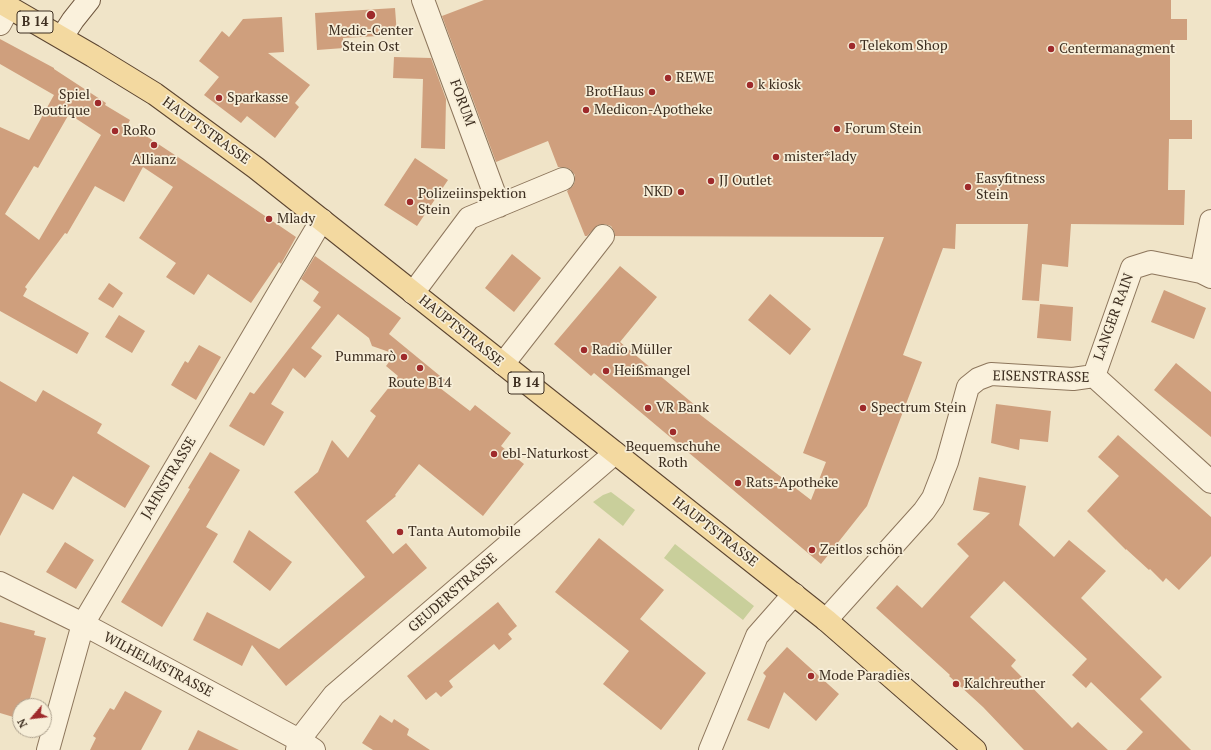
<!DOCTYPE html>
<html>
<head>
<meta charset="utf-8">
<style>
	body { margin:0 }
	#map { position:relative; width:1211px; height:750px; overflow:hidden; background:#f0e4c8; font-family:"PT Serif",serif }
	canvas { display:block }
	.north { position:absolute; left:12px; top:698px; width:40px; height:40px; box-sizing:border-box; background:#f7eed8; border:1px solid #ada18e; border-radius:50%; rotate:242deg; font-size:11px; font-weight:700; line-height:16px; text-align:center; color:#3d2e20 }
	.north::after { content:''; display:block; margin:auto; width:14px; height:18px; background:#9e2a2b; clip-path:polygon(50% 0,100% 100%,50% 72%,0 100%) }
</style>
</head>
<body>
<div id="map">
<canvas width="1211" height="750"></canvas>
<div class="north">N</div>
</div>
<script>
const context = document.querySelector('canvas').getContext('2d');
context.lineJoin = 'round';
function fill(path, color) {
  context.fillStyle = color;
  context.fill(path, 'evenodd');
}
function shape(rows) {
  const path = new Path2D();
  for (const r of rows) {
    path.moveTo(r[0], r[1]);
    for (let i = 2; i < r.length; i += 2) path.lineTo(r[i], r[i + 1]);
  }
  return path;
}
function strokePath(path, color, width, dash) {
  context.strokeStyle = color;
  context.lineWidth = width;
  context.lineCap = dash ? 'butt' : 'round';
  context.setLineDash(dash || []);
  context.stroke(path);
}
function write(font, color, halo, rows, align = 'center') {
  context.font = font + ' "PT Serif",serif';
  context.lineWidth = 3.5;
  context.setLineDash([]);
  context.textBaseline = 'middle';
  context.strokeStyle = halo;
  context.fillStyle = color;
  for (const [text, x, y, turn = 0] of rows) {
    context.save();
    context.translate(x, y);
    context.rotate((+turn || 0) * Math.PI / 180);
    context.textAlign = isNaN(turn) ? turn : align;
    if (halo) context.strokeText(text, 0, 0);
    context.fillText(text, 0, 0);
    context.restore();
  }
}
fill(shape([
	[611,492,635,510,623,526,593,502,603,495],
	[675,544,754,606,743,620,664,558]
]), '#c9cf9b');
fill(shape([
	[484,0,1171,0,1171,19,1187,19,1187,40,1170,40,1170,120,1192,120,1192,139,1169,139,1168,190,1185,190,1184,225,1071,224,1068,267,1042,264,1039,301,1022,300,1028,224,956,224,955,249,943,248,903,355,922,362,867,506,821,564,594,373,591,376,554,344,620,266,657,297,620,342,696,406,694,410,811,500,826,462,803,453,884,237,615,236,614,231,611,226,604,224,598,225,587,236,585,236,567,191,573,186,575,181,575,175,570,169,564,167,558,167,548,141,496,162,442,16],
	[395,8,397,35,343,38,344,48,317,50,315,13],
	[282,17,284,52,268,53,310,85,295,103,299,107,275,138,247,116,241,123,204,95,219,77,199,61,222,31,229,37,243,19],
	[0,39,54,68,54,69,106,103,105,105,130,120,128,124,196,169,296,237,281,264,279,262,251,303,208,274,194,295,166,277,176,263,139,238,173,187,143,167,124,202,95,186,67,234,65,233,25,287,27,289,23,296,89,333,77,354,0,311,0,127,29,140,54,95,0,64],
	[69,114,101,135,39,240,5,214,34,166,38,168],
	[394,57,431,58,446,99,445,149,421,148,423,79,393,78],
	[415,158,448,180,417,226,384,205],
	[512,254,541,278,514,312,485,288],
	[315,256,401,318,389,334,445,380,440,388,470,411,475,405,511,433,501,446,524,464,483,516,419,464,395,495,396,496,366,521,393,554,406,543,427,568,286,686,252,645,242,666,193,640,207,612,279,649,365,577,294,492,318,472,332,440,348,458,376,416,370,411,398,376,386,366,395,354,372,346,369,338,338,314,311,348,322,356,305,378,293,368,271,404,284,412,264,446,229,426,250,392,254,394,321,307,313,301,319,292,301,279],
	[109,283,123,293,113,308,98,299],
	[1164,290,1206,308,1194,339,1151,322],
	[770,294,811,329,790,355,748,320],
	[1040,304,1073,307,1071,341,1037,338],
	[119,315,145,331,132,353,105,337],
	[199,345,221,357,196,400,171,385,185,361,188,363],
	[1176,363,1211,392,1211,437,1154,390],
	[0,381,36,402,43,390,102,424,97,433,150,466,125,508,73,476,53,510,23,493,0,536],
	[996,404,1051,411,1048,442,1020,439,1019,450,991,443],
	[1118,435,1211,517,1211,556,1179,590,1166,578,1163,582,1150,569,1149,570,1126,549,1126,550,1087,511,1119,476,1098,457],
	[210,452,240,470,206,527,218,534,162,627,121,602,190,489,188,488],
	[979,477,1026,486,1019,525,1054,557,1069,540,1106,571,1081,598,1162,677,1140,699,1191,750,1126,750,1143,732,1091,682,1086,688,1072,675,1087,659,1004,581,970,617,1016,660,1011,666,1072,728,1078,722,1108,750,1024,750,983,707,949,676,950,675,876,608,897,585,922,608,969,556,957,544,990,513,973,510],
	[249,530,292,562,270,591,233,562],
	[599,538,664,590,640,619,706,673,661,730,603,684,629,651,555,592],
	[65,542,94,560,76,589,46,572],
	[498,602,517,626,508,634,512,639,499,650,494,644,449,681,453,687,441,697,436,692,426,700,407,676],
	[0,622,35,631,34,635,46,638,28,706,20,706,20,719,0,713],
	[787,647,839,694,816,721,784,692,769,729,747,720,766,676,763,673],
	[125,691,162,711,141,750,90,750,96,738,93,736,110,708,114,710],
	[380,715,392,723,394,719,409,729,407,735,430,750,373,750,362,743],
	[198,730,239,750,188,750]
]), '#cf9f7d');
const street = shape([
	[423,0,499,206],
	[0,24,9,7],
	[1201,272,1211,221],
	[413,293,469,218,563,179],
	[503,364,603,236],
	[1094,376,1132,268,1151,262,1201,272,1211,277],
	[0,583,83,624,299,740,314,750],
	[826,620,924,511,933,498,947,462,968,387,978,379,991,374,1073,379,1094,376,1211,482],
	[48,750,83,624,314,233,322,220],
	[297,750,299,740,334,695,615,453],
	[710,750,757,636,794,594]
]);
const secondary = shape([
	[62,37,73,20,89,0]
]);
const primary = shape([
	[0,2,93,56,155,94,256,168,826,620,975,750]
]);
strokePath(street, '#8d765c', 24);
strokePath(secondary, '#6f573f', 24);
strokePath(primary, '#5b4430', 24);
strokePath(street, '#faf1dc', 22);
strokePath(secondary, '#faf1dc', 22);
strokePath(primary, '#f3d9a0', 22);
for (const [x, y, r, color] of [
	[371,15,5,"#9e2a2b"],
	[852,46,4,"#9e2a2b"],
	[1051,49,4,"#9e2a2b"],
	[668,78,4,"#9e2a2b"],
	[750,85,4,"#9e2a2b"],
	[652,92,4,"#9e2a2b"],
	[219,98,4,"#9e2a2b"],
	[98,103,4,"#9e2a2b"],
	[586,110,4,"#9e2a2b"],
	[837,129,4,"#9e2a2b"],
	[115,131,4,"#9e2a2b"],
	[154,145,4,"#9e2a2b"],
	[776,157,4,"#9e2a2b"],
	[711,181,4,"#9e2a2b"],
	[968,187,4,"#9e2a2b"],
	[681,192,4,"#9e2a2b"],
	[410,202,4,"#9e2a2b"],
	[269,219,4,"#9e2a2b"],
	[584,350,4,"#9e2a2b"],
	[404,357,4,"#9e2a2b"],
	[420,368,4,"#9e2a2b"],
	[606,371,4,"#9e2a2b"],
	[648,408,4,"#9e2a2b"],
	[863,408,4,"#9e2a2b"],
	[673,432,4,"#9e2a2b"],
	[494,454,4,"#9e2a2b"],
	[738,483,4,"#9e2a2b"],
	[400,532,4,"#9e2a2b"],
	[812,550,4,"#9e2a2b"],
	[811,676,4,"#9e2a2b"],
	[956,684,4,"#9e2a2b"]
]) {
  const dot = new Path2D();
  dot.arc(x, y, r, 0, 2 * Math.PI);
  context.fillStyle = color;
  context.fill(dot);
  strokePath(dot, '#f7eed8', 1.5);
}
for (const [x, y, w] of [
	[35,22,36],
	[526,383,36]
]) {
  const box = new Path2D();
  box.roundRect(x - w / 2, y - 11, w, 22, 3);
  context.fillStyle = '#f7eed8';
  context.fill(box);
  strokePath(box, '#3d2e20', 1);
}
write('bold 13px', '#3d2e20', null, [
	["B 14",35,22],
	["B 14",526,383]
]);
write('14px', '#3d2e20', '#f7eed8', [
	["Medic-Center",371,31,"center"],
	["Stein Ost",371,47,"center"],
	["Telekom Shop",860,46],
	["Centermanagment",1059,49],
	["REWE",676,78],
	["k kiosk",758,85],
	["BrotHaus",644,92,"right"],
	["Spiel",90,95,"right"],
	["Boutique",90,111,"right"],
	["Sparkasse",227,98],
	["Medicon-Apotheke",594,110],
	["Forum Stein",845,129],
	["RoRo",123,131],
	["mister*lady",784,157],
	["Allianz",154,160,"center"],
	["Easyfitness",976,179],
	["Stein",976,195],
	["JJ Outlet",719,181],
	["NKD",673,192,"right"],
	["Polizeiinspektion",418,194],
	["Stein",418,210],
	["Mlady",277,219],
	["Radio Müller",592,350],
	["Pummarò",396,357,"right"],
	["Heißmangel",614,371],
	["Route B14",420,383,"center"],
	["VR Bank",656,408],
	["Spectrum Stein",871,408],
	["Bequemschuhe",673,447,"center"],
	["Roth",673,463,"center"],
	["ebl-Naturkost",502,454],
	["Rats-Apotheke",746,483],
	["Tanta Automobile",408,532],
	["Zeitlos schön",820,550],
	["Mode Paradies",819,676],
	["Kalchreuther",964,684]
], 'left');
write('14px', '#3d2e20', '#f7eed8', [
	["FORUM",462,103,70],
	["HAUPTSTRASSE",206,131,36],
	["LANGER RAIN",1114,317,-70],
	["HAUPTSTRASSE",461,331,39],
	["EISENSTRASSE",1041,377,1],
	["JAHNSTRASSE",169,478,-59],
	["HAUPTSTRASSE",715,532,38],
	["GEUDERSTRASSE",453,593,-41],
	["WILHELMSTRASSE",158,665,28]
]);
</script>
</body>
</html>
